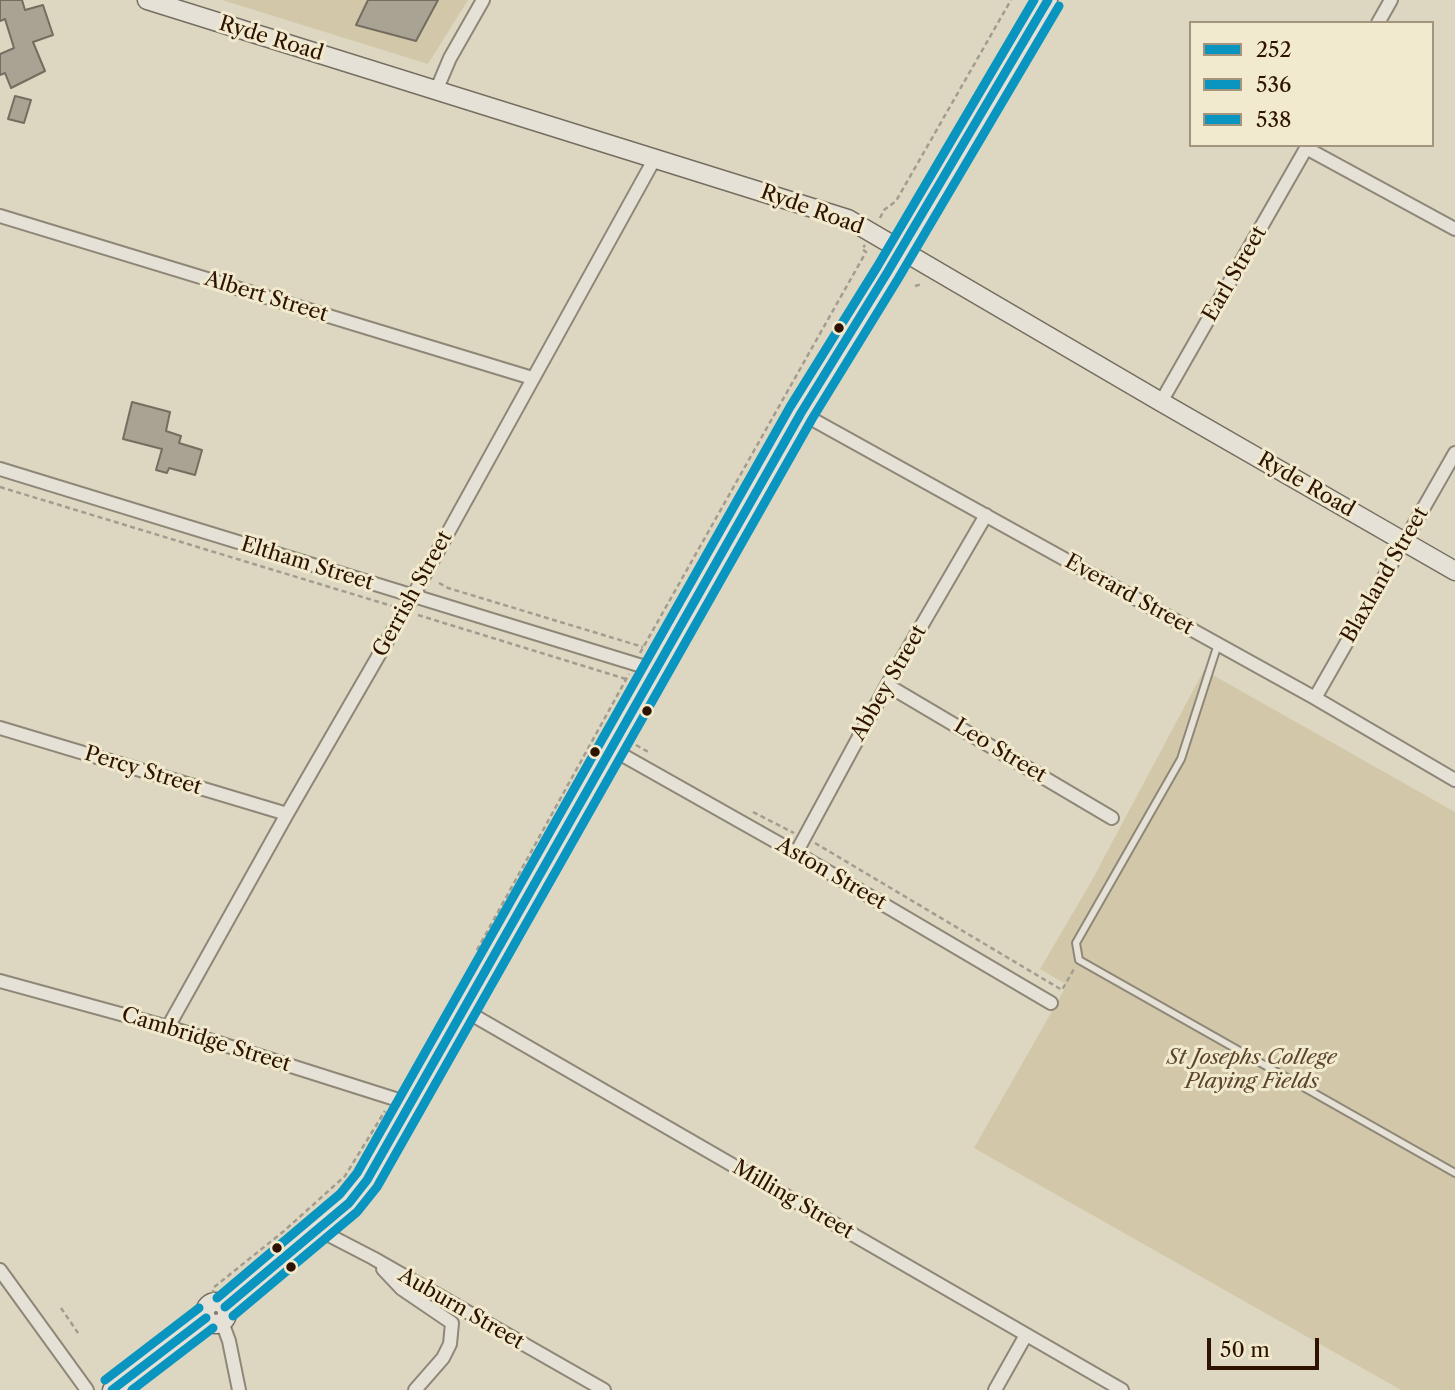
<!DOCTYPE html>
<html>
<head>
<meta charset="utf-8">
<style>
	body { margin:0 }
	#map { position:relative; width:1455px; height:1390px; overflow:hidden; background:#ddd7c1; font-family:"Libre Caslon Text",serif }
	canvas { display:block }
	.legend { position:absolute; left:1189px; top:21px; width:245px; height:126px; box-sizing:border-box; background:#f1eacf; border:2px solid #a3947d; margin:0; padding:9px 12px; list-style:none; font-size:21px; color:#2e1301 }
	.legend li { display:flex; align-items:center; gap:14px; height:35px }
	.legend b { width:35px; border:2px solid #a3947d }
	.scale { position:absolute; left:1207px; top:1338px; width:112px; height:32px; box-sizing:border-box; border:4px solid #2e1301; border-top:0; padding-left:9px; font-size:21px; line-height:24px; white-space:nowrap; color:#2e1301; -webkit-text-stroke:5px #f1eacf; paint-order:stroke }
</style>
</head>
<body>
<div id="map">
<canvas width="1455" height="1390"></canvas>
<ul class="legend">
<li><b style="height:9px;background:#0995bf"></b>252</li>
<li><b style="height:9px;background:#0995bf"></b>536</li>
<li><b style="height:9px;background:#0995bf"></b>538</li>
</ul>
<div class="scale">50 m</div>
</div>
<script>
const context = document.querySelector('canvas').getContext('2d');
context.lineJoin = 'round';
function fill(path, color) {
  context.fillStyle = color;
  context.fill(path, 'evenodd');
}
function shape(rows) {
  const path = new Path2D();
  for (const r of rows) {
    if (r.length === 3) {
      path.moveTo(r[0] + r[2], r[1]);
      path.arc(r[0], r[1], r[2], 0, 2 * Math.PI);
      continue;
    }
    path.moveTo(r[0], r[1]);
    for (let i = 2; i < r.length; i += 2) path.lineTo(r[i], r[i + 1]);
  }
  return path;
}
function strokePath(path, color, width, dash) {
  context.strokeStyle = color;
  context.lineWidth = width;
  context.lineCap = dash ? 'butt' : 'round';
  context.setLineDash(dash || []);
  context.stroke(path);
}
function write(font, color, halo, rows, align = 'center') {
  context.font = font + ' "Libre Caslon Text",serif';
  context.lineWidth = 6;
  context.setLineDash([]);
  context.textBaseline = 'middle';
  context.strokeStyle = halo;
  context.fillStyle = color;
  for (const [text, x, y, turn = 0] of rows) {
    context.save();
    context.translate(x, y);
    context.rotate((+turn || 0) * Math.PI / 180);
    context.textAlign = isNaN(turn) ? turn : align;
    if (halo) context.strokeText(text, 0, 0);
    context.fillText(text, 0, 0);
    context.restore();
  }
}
fill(shape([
	[222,0,468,0,428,64],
	[1204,670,1455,812,1455,1390,1401,1390,974,1148,1067,985,1040,969,1091,882]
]), '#d2c8a9');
const building = shape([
	[0,0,22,0,25,10,43,5,53,35,33,42,45,71,11,88,5,73,0,75,0,54,14,48,5,19,0,21,0,0],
	[368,0,438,0,416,41,356,25,368,0],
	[15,96,31,100,24,123,8,119,15,96],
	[132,402,170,412,166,431,181,436,179,443,202,450,195,475,169,468,167,473,156,470,162,449,123,439,132,402]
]);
fill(building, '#a9a394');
strokePath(building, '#746d60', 2);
const service = shape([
	[1218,644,1181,759,1076,943,1079,960,1455,1173]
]);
const minor = shape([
	[1378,23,1391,0],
	[436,91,450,58,483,0],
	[1306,148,1455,229],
	[0,216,532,378],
	[1161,402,1308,145],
	[801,413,1315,698,1455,780],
	[0,469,655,670],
	[887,685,1112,818],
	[1315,698,1455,453],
	[0,728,287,814],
	[610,748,796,853,1051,1003],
	[796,853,887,685,986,515],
	[0,981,168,1027,411,1104],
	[464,1010,1122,1390],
	[168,1027,287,814,413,596,655,158],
	[317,1229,373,1258,604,1390],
	[383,1269,402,1289,452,1323,450,1344,443,1358,415,1390],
	[0,1270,87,1390],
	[222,1322,229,1341,239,1390],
	[995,1390,1026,1335]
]);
const secondary = shape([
	[147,0,848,219,1161,402,1455,571],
	[216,1313,11],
	[225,1307,349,1203,367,1180,801,413,887,273,1048,0],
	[112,1390,206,1318]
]);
strokePath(service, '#8e8778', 10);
strokePath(minor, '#8e8778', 16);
strokePath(secondary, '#746d60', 21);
strokePath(shape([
	[880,218,884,210,896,201,1011,0],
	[915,286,922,284],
	[0,487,392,606],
	[439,583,448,588,643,647],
	[418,615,626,679],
	[640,653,866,252,862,249,865,245],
	[636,745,650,753],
	[753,812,794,833],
	[815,843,1062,990,1074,969],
	[477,950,629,674],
	[213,1295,213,1288,284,1231,345,1176,385,1111],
	[61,1308,78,1333]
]), '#a29c91', 2.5, [5, 3.5]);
strokePath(service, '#e5e1d6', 6);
strokePath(minor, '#e5e1d6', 12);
strokePath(secondary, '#e5e1d6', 18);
strokePath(shape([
	[225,1307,349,1203,367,1180,801,413,887,273,1048,0],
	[112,1390,206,1318]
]), '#0995bf', 9);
strokePath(shape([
	[233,1316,357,1212,377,1187,812,419,898,279,1059,6],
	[132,1390,213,1328]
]), '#0995bf', 9);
strokePath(shape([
	[217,1298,340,1194,357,1173,790,407,877,267,1034,0],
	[105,1380,199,1308]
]), '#0995bf', 9);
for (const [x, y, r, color] of [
	[839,328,6,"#2e1301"],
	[647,711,6,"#2e1301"],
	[595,752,6,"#2e1301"],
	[277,1248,6,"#2e1301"],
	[291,1267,6,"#2e1301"]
]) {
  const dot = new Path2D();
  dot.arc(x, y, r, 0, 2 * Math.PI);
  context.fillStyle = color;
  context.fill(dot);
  strokePath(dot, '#f1eacf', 2.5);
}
write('21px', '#2e1301', '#f1eacf', [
	["Ryde Road",271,39,17],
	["Ryde Road",812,210,20],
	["Earl Street",1235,274,-60],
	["Albert Street",266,297,17],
	["Ryde Road",1306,485,30],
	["Eltham Street",307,564,17],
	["Blaxland Street",1385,575,-60],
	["Gerrish Street",413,594,-61],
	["Everard Street",1129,595,29],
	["Abbey Street",889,683,-60],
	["Leo Street",1000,751,31],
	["Percy Street",143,771,17],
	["Aston Street",831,874,30],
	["Cambridge Street",206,1040,17],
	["Milling Street",793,1200,30],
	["Auburn Street",461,1309,30]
]);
write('italic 21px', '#5c452e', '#f1eacf', [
	["St Josephs College",1252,1058],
	["Playing Fields",1252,1082]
]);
</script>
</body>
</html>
